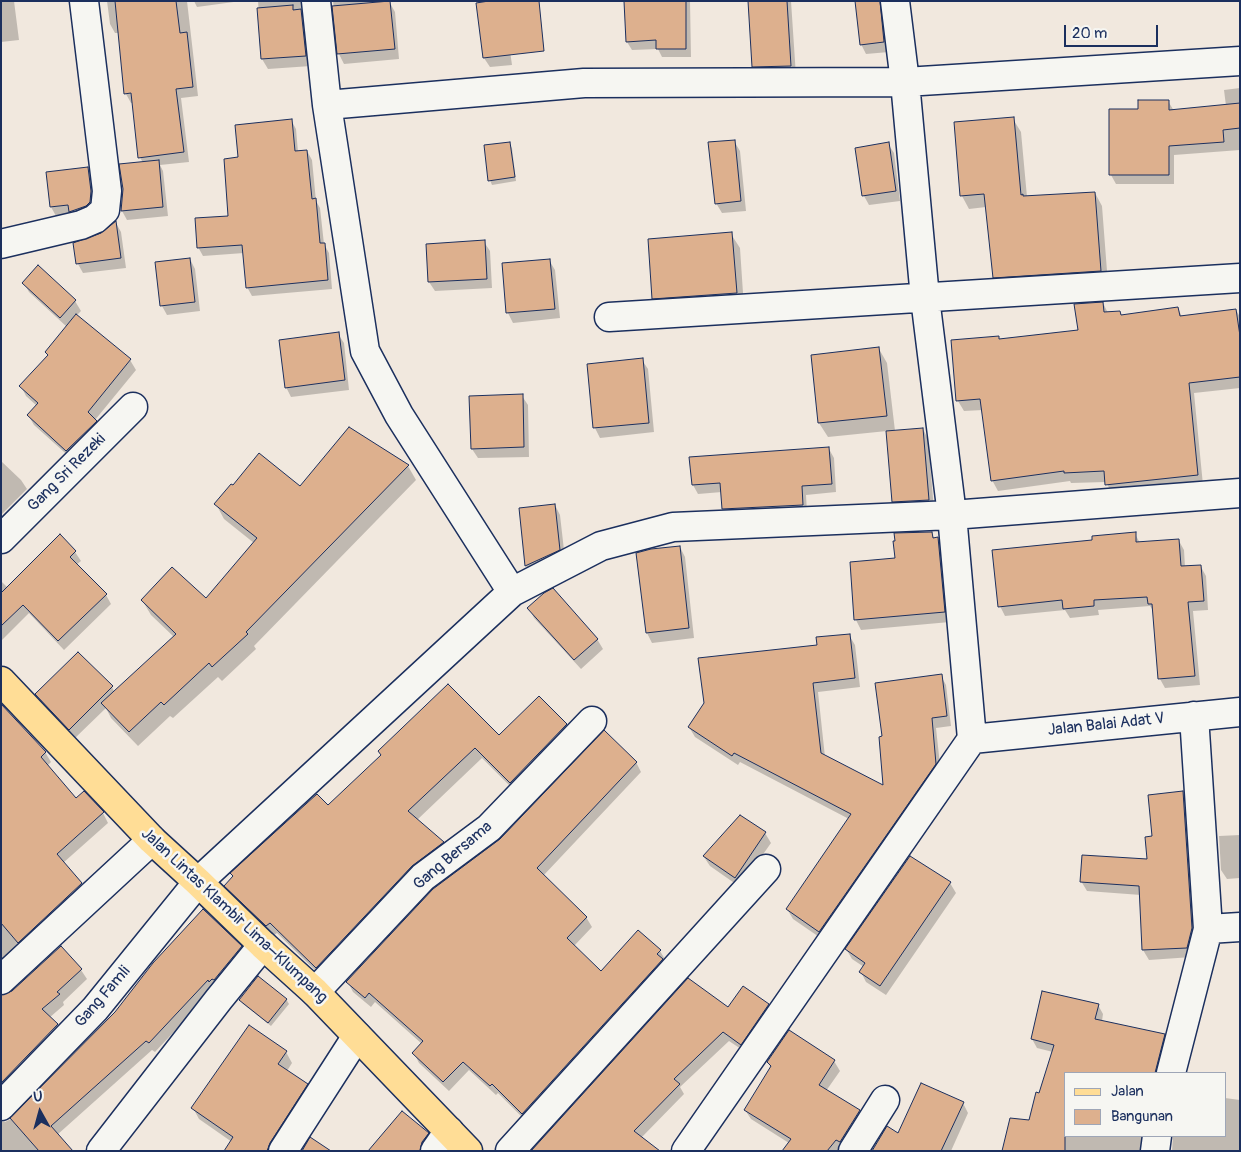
<!DOCTYPE html>
<html>
<head>
<meta charset="utf-8">
<style>
	body { margin:0 }
	#map { position:relative; width:1241px; height:1152px; overflow:hidden; background:#f1e8de; font-family:Pangolin,sans-serif }
	canvas { display:block }
	.frame { position:absolute; inset:0; border:2px solid #1b2f5e; pointer-events:none }
	.legend { position:absolute; left:1064px; top:1072px; width:162px; height:65px; box-sizing:border-box; background:#f6f6f2; border:1px solid #9ea6b7; margin:0; padding:6px 9px; list-style:none; font-size:15px; color:#1b2f5e }
	.legend li { display:flex; align-items:center; gap:10px; height:25px }
	.legend b { width:25px; border:1px solid #9ea6b7 }
	.north { position:absolute; left:15px; top:1087px; width:50px; height:50px; -webkit-text-stroke:4px #f6f6f2; paint-order:stroke; rotate:353deg; font-size:14px; font-weight:700; line-height:20px; text-align:center; color:#1b2f5e }
	.north::after { content:''; display:block; margin:auto; width:18px; height:22px; background:#1b2f5e; clip-path:polygon(50% 0,100% 100%,50% 72%,0 100%) }
	.scale { position:absolute; left:1064px; top:25px; width:94px; height:22px; box-sizing:border-box; border:2px solid #1b2f5e; border-top:0; padding-left:6px; font-size:15px; line-height:18px; white-space:nowrap; color:#1b2f5e; -webkit-text-stroke:4px #f6f6f2; paint-order:stroke }
</style>
</head>
<body>
<div id="map">
<canvas width="1241" height="1152"></canvas>
<div class="frame"></div>
<ul class="legend">
<li><b style="height:6px;background:#ffdd96"></b>Jalan</li>
<li><b style="height:14px;background:#ddb08e"></b>Bangunan</li>
</ul>
<div class="north">U</div>
<div class="scale">20 m</div>
</div>
<script>
const context = document.querySelector('canvas').getContext('2d');
context.lineJoin = 'round';
function fill(path, color) {
  context.fillStyle = color;
  context.fill(path, 'evenodd');
}
function shape(rows) {
  const path = new Path2D();
  for (const r of rows) {
    path.moveTo(r[0], r[1]);
    for (let i = 2; i < r.length; i += 2) path.lineTo(r[i], r[i + 1]);
  }
  return path;
}
function strokePath(path, color, width, dash) {
  context.strokeStyle = color;
  context.lineWidth = width;
  context.lineCap = dash ? 'butt' : 'round';
  context.setLineDash(dash || []);
  context.stroke(path);
}
function write(font, color, halo, rows, align = 'center') {
  context.font = font + ' Pangolin,sans-serif';
  context.lineWidth = 5;
  context.setLineDash([]);
  context.textBaseline = 'middle';
  context.strokeStyle = halo;
  context.fillStyle = color;
  for (const [text, x, y, turn = 0] of rows) {
    context.save();
    context.translate(x, y);
    context.rotate((+turn || 0) * Math.PI / 180);
    context.textAlign = isNaN(turn) ? turn : align;
    if (halo) context.strokeText(text, 0, 0);
    context.fillText(text, 0, 0);
    context.restore();
  }
}
fill(shape([
	[1,1,14,1,19,40,1,42],
	[107,1,187,1,198,96,181,98,189,162,160,165,163,171,168,216,127,220,122,211,143,163,140,157,133,103,131,103,126,94,119,33,115,33,110,24],
	[194,1,241,1,197,7],
	[258,1,309,1,311,66,268,69,262,59],
	[333,1,390,3,395,12,399,59,344,64,339,54],
	[478,1,503,1,512,65,490,67,484,58],
	[625,1,690,1,691,57,662,57,658,49,632,50,627,42],
	[750,1,791,1,796,76,759,76,754,66],
	[856,1,885,1,889,52,866,54,861,44],
	[1240,88,1240,150,1174,155,1174,184,1116,184,1111,175,1139,110,1168,101,1174,111,1226,106,1224,90],
	[1013,119,1021,132,1027,197,1095,193,1102,206,1108,284,1002,291,995,277,986,207,969,209,962,196],
	[291,120,296,129,298,152,307,151,312,160,316,201,320,208,324,244,329,253,332,289,252,296,247,287,244,253,203,256,198,247,229,217,240,159],
	[734,141,740,151,746,211,722,213,716,203],
	[509,143,512,148,516,181,492,185,490,180],
	[888,144,894,153,900,201,869,205,864,196],
	[88,169,93,178,95,212,56,216,51,207],
	[116,223,121,232,126,268,83,273,78,264,102,234],
	[731,234,740,248,744,308,662,313,654,298],
	[484,242,490,251,492,288,435,291,429,282],
	[190,259,195,269,200,311,167,315,162,306],
	[549,260,555,270,560,318,513,323,508,313,503,264],
	[38,267,75,301,81,311,76,316,130,360,136,370,95,420,102,431,73,460,34,425,28,415,37,406,26,396,21,386,48,356,46,352,67,327,29,292,24,283],
	[1103,303,1108,313,1120,312,1122,316,1178,308,1182,317,1236,310,1240,317,1240,388,1194,393,1203,485,1113,495,1106,482,1071,483,1070,481,998,491,992,480,983,410,964,411,958,401,952,341,998,337,1000,340,1079,332],
	[338,334,344,343,349,390,291,397,286,387],
	[879,349,887,363,895,431,923,429,928,439,934,510,898,511,893,502,887,431,828,437,819,423],
	[642,360,648,369,654,432,600,438,595,428],
	[522,396,528,405,529,457,478,458,472,449],
	[829,449,834,458,836,492,806,495,807,513,728,518,723,509,722,492,698,494,693,485],
	[1,461,21,480,27,489,1,515],
	[408,466,416,480,254,646,256,649,222,681,218,677,173,718,170,716,138,746,111,718,106,708,75,738,42,704,37,694,112,687,115,693,174,637,151,615,142,600,206,600,254,543,224,519,216,504],
	[555,505,560,515,565,559,531,575,526,566,520,509],
	[931,533,935,539,938,539,943,548,950,622,861,630,856,620,851,563,896,560],
	[1135,534,1140,543,1179,541,1184,550,1185,567,1201,567,1206,576,1208,610,1193,611,1200,685,1165,688,1160,679,1154,612,1150,606,1098,610,1099,615,1070,618,1065,610,1005,616,1000,606,1093,541],
	[680,547,685,557,694,638,652,643,647,633,638,554],
	[75,552,81,561,76,565,106,595,111,604,64,650,29,613,1,641,1,581,8,588],
	[529,608,597,639,603,649,581,669,534,618],
	[849,635,855,645,860,687,818,692,825,757,885,787,883,737,941,676,946,685,951,726,936,728,941,774,825,941,793,919,787,909,849,819,740,762,738,765,695,737,689,727,818,646],
	[539,698,566,725,572,736,517,793,482,758,417,820,443,843,449,853,323,978,277,933,273,936,232,897,226,886,328,806,499,737],
	[1,706,45,752,51,762,47,766,76,800,103,813,108,823,63,863,81,884,87,894,1,973],
	[636,762,641,772,543,876,586,917,592,927,574,946,601,972,660,951,666,961,528,1123,498,1093,496,1095,469,1070,449,1091,419,1063,414,1053,422,1044,375,1002,371,1007,353,992,348,982],
	[1183,793,1188,802,1197,938,1192,957,1149,960,1143,950,1141,895,1087,891,1081,881,1149,861],
	[765,833,771,843,740,887,710,866,704,857],
	[1240,835,1240,878,1227,879,1221,870,1219,836],
	[950,883,956,893,886,995,866,982,861,972,864,967,852,959,846,949],
	[241,947,247,957,214,989,155,1052,152,1050,57,1135,70,1151,1,1151,1,1122,5,1122,13,1118],
	[81,970,87,979,63,1002,64,1005,49,1018,57,1025,63,1035,1,1099,1,996],
	[286,999,289,1004,271,1026,243,1004,240,1000],
	[768,1005,774,1014,747,1053,729,1041,680,1087,684,1094,641,1138,532,1151,728,1009],
	[1098,1005,1103,1014,1102,1021,1164,1035,1169,1045,1162,1073,1065,1073,1065,1136,1150,1136,1145,1151,1009,1151,1030,1122,1053,1052,1037,1048,1032,1039],
	[789,1032,834,1061,840,1071,826,1091,859,1111,865,1121,846,1151,783,1151,789,1143,751,1119,745,1110,771,1068,768,1062],
	[286,1052,292,1063,287,1071,307,1085,313,1095,277,1151,225,1151,232,1142,199,1119,193,1108],
	[304,1087,307,1087,267,1149,265,1148],
	[1225,1098,1240,1100,1240,1151,1172,1151,1173,1136,1225,1136],
	[963,1103,968,1113,951,1151,874,1151,898,1135],
	[428,1134,434,1144,430,1151,370,1151]
]), '#0003');
const building = shape([
	[115,1,176,1,180,33,187,32,193,87,176,89,184,152,138,158,131,93,124,94,115,1],
	[390,1,395,49,337,54,332,6,390,1],
	[489,1,539,1,544,51,483,58,476,3,489,1],
	[624,1,686,1,686,49,656,49,656,40,626,42,624,1],
	[748,1,787,1,791,66,752,67,748,1],
	[855,1,880,1,884,42,860,45,855,1],
	[293,5,293,10,301,9,306,56,261,59,257,8,293,5],
	[1138,100,1169,100,1169,110,1240,103,1240,128,1223,130,1224,142,1169,146,1169,175,1109,175,1109,109,1138,109,1138,100],
	[1014,117,1021,195,1023,194,1023,196,1095,192,1101,271,993,278,984,194,960,196,954,122,1014,117],
	[292,119,295,151,307,150,312,199,316,198,320,243,325,243,328,280,246,288,242,245,197,248,195,218,228,216,224,159,238,157,235,125,292,119],
	[735,140,741,201,715,204,708,142,735,140],
	[510,142,515,177,488,181,484,145,510,142],
	[889,142,896,191,862,196,855,148,889,142],
	[159,160,163,207,121,211,123,189,119,164,159,160],
	[88,167,91,191,90,202,86,206,69,212,68,205,50,207,46,172,88,167],
	[116,221,121,258,76,264,73,243,101,233,116,221],
	[732,232,737,293,652,299,648,239,732,232],
	[485,240,487,279,428,282,426,244,485,240],
	[190,258,195,302,160,306,155,262,190,258],
	[550,259,555,309,506,313,502,263,550,259],
	[38,265,76,300,60,318,22,283,38,265],
	[1103,302,1104,312,1120,311,1121,315,1178,307,1180,316,1236,309,1240,336,1240,377,1189,383,1198,475,1105,485,1104,471,1064,473,1064,471,991,481,980,399,956,401,951,340,999,336,999,339,1078,330,1074,304,1103,302],
	[76,314,131,359,88,412,97,421,66,451,27,415,38,403,19,386,48,355,45,352,76,314],
	[339,332,345,380,285,388,279,340,339,332],
	[879,347,887,416,818,423,811,355,879,347],
	[643,358,649,423,593,428,587,364,643,358],
	[523,394,524,447,471,449,469,396,523,394],
	[349,427,409,465,246,632,248,634,212,667,209,663,164,705,161,702,129,732,101,703,176,634,141,600,172,567,206,598,257,538,214,504,231,484,233,485,259,453,300,486,349,427],
	[923,428,929,500,892,502,886,431,923,428],
	[829,447,832,484,802,486,803,505,722,509,720,483,692,485,689,457,829,447],
	[555,504,560,550,525,566,519,508,555,504],
	[932,532,933,538,938,537,945,612,854,620,850,562,895,558,893,541,895,541,894,533,932,532],
	[1136,532,1136,542,1179,539,1181,566,1201,565,1204,601,1188,602,1195,676,1158,679,1152,604,1148,604,1147,597,1094,600,1094,606,1063,609,1062,600,998,607,992,550,1092,540,1092,536,1136,532],
	[60,534,76,551,70,557,107,594,58,641,23,605,1,626,1,593,60,534],
	[680,546,689,628,646,633,636,553,651,549,680,546],
	[553,588,598,639,574,660,527,608,544,593,553,588],
	[850,634,855,678,813,683,821,753,883,785,879,737,882,736,875,683,942,674,947,716,932,718,936,764,819,932,786,909,851,814,734,753,732,756,688,727,704,703,698,658,817,645,816,637,850,634],
	[78,652,113,686,69,730,35,694,78,652],
	[448,684,499,735,539,696,567,724,510,783,475,748,408,811,444,842,412,866,316,968,270,923,266,926,224,886,233,876,230,873,317,794,328,805,381,755,378,751,448,684],
	[1,704,46,752,41,757,76,798,84,791,104,812,57,854,82,883,18,943,1,923,1,704],
	[604,730,637,762,537,868,587,917,567,938,601,971,638,930,661,950,657,954,663,959,522,1114,492,1084,490,1086,463,1062,443,1082,412,1053,423,1041,369,993,365,998,346,982,433,889,500,839,604,730],
	[1183,791,1192,928,1187,948,1142,950,1139,886,1080,882,1082,855,1147,859,1145,837,1152,836,1148,795,1183,791],
	[740,815,766,832,735,878,703,856,740,815],
	[910,856,951,882,880,986,859,972,865,963,845,949,910,856],
	[203,909,242,946,214,980,212,979,209,982,208,980,149,1043,146,1041,51,1126,73,1151,39,1151,10,1118,115,1012,153,963,203,909],
	[61,946,82,969,57,992,60,994,42,1009,58,1024,1,1083,1,995,12,991,61,946],
	[258,976,287,999,268,1023,239,1000,258,976],
	[688,978,728,1007,743,986,769,1004,741,1045,723,1032,674,1079,680,1084,634,1131,660,1151,531,1151,688,978],
	[1042,991,1099,1004,1095,1019,1165,1034,1155,1073,1065,1073,1065,1151,1002,1151,1010,1118,1029,1120,1036,1092,1039,1093,1054,1045,1031,1039,1042,991],
	[249,1025,287,1051,278,1064,308,1084,270,1143,267,1151,224,1151,233,1137,191,1108,249,1025],
	[789,1030,835,1060,819,1085,860,1110,840,1142,836,1140,827,1151,782,1151,791,1139,744,1110,771,1066,767,1062,789,1030],
	[921,1083,964,1102,941,1151,872,1151,887,1126,898,1133,921,1083],
	[402,1111,429,1133,422,1142,420,1151,368,1151,402,1111],
	[310,1137,331,1151,302,1151,310,1137]
]);
fill(building, '#ddb08e');
strokePath(building, '#1b2f5e', 1);
const street = shape([
	[316,1,327,105,365,351,399,415,512,592],
	[327,105,584,83,905,82,1240,61],
	[1,244,81,225,95,219,105,210,107,191,84,1],
	[609,317,1240,278],
	[1,539,133,407],
	[972,739,1240,712],
	[1208,929,1240,927],
	[1,980,152,840],
	[315,992,423,877,489,828,592,721],
	[1171,1073,1208,929,1194,716],
	[1,1106,95,1009,198,882,512,592,601,546,673,527,952,515,1240,493],
	[101,1151,219,999,263,945],
	[283,1151,357,1036],
	[435,1151,449,1131],
	[510,1151,766,869],
	[686,1151,972,739,952,515,925,298,905,82,895,1],
	[853,1151,885,1100],
	[1155,1151,1157,1136]
]);
const primary = shape([
	[1,681,152,840,198,882,263,945,315,992,468,1151]
]);
strokePath(street, '#1b2f5e', 31);
strokePath(primary, '#1b2f5e', 31);
strokePath(street, '#f6f6f2', 28);
strokePath(primary, '#ffdd96', 28);
write('16px', '#1b2f5e', '#f6f6f2', [
	["Gang Sri Rezeki",67,473,-45],
	["Jalan Balai Adat V",1106,725,-6],
	["Gang Bersama",453,856,-40],
	["Jalan Lintas Klambir Lima–Klumpang",234,916,43],
	["Gang Famli",103,997,-49]
]);
</script>
</body>
</html>
